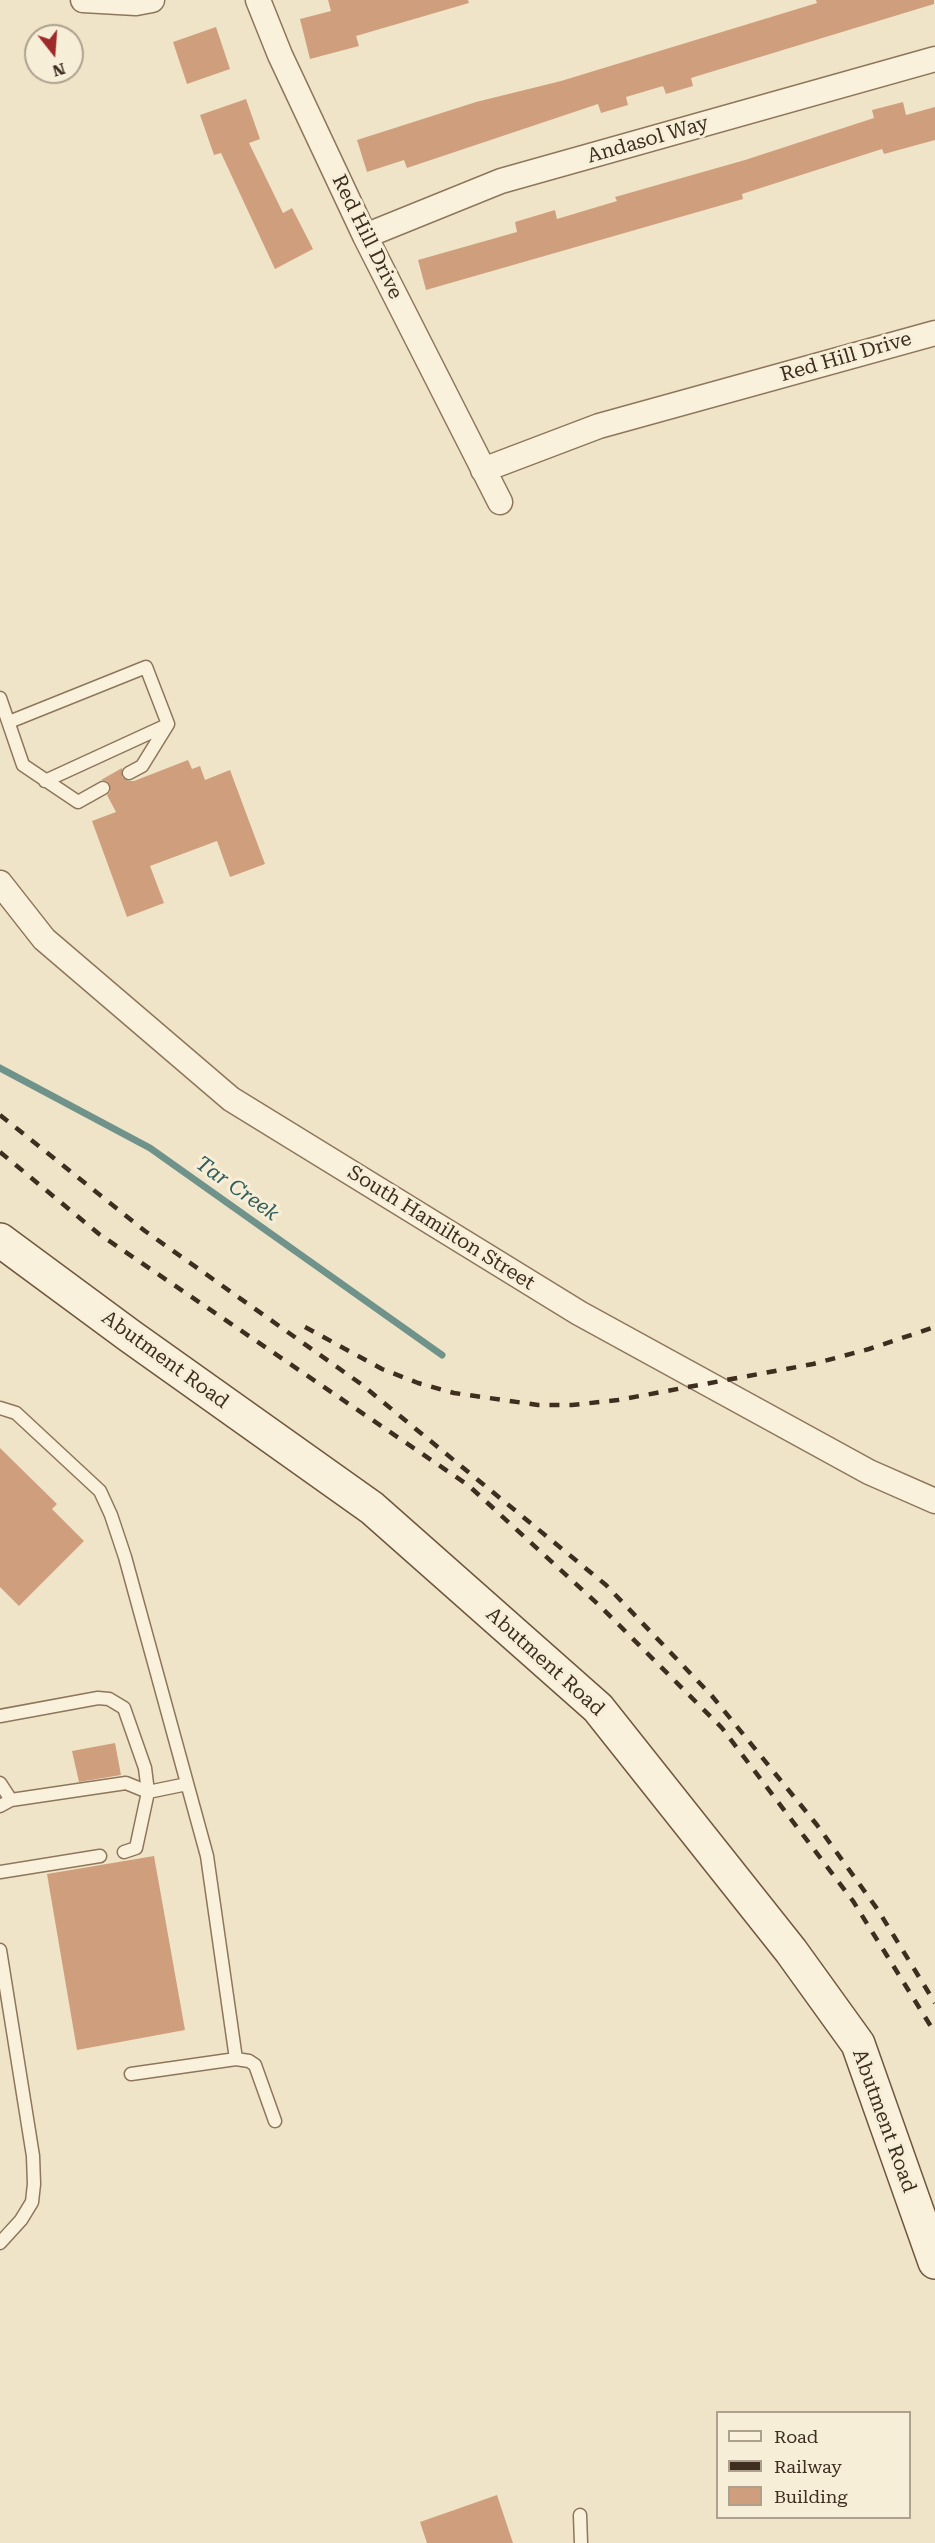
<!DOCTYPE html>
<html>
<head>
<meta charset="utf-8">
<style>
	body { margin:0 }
	#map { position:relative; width:935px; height:2543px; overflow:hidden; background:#f0e4c8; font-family:"Roboto Serif",serif }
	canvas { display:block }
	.legend { position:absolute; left:716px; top:2411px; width:195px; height:108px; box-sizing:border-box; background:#f7eed8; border:2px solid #ada18e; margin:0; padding:8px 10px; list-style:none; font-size:18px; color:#3d2e20 }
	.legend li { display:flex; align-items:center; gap:12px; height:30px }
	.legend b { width:30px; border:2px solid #ada18e }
	.north { position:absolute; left:24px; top:24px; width:60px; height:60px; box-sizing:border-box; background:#f7eed8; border:2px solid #ada18e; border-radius:50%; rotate:163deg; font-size:16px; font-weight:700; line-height:24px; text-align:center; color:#3d2e20 }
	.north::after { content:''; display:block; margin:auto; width:21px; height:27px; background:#9e2a2b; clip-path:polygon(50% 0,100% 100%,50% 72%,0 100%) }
</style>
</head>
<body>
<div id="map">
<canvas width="935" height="2543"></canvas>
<ul class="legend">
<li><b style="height:8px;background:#faf1dc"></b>Road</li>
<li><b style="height:8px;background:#3d2e20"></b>Railway</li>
<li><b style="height:16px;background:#cf9f7d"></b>Building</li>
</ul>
<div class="north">N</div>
</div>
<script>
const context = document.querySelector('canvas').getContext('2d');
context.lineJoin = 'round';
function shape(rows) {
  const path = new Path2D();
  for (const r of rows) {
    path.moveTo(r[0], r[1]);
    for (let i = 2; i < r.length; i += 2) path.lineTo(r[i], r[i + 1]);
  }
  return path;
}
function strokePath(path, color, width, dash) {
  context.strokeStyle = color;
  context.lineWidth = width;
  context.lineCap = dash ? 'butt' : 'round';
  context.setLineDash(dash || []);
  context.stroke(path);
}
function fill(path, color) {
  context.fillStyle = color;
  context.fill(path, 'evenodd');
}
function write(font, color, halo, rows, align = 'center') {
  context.font = font + ' "Roboto Serif",serif';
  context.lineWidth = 6;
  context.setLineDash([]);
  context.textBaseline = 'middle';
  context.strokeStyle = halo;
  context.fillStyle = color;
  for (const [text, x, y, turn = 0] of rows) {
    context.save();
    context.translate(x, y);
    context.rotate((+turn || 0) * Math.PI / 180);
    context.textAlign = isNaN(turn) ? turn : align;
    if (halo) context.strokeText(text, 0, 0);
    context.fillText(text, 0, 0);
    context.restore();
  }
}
strokePath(shape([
	[0,1068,150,1148,442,1355]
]), '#6f938a', 7);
fill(shape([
	[328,0,468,0,469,3,356,36,359,46,310,59,300,19,331,11],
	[816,0,934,0,934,4,691,78,693,86,666,94,663,86,626,97,628,105,601,113,598,104,407,168,404,160,367,172,357,140,476,102,561,81,817,3],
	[216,27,230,69,187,84,173,42],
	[246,99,260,139,249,143,283,213,292,208,313,249,275,269,221,153,214,155,200,115],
	[903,102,906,115,935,107,935,140,884,154,882,149,742,194,743,199,426,290,418,260,517,232,515,222,555,210,557,219,617,201,615,197,745,160,874,118,872,110],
	[188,760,192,769,200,766,205,780,230,770,265,864,230,877,217,841,150,866,164,903,127,917,92,821,116,812,107,795,110,792,110,785,107,781,101,780,122,768,122,777,128,781,134,781],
	[0,1448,57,1504,52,1509,84,1541,19,1606,0,1587],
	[115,1743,121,1775,79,1782,72,1751],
	[154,1856,185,2030,77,2050,47,1874],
	[497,2495,513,2543,427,2543,420,2522]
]), '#cf9f7d');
const lane = shape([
	[0,698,23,765,78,802,103,788],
	[9,722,146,667,168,724,142,766,129,773],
	[45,781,167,725],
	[0,1408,16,1413,100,1491,111,1515,125,1557,207,1856,236,2059],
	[0,1716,98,1698,109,1699,124,1708,145,1768,148,1792,136,1848,124,1852],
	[0,1783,11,1800,126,1783,148,1792,187,1784],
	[0,1806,11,1800],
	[0,1872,100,1856],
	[0,1950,33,2156,34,2184,32,2202,21,2220,0,2243],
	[131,2074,236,2059,249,2061,255,2065,275,2121],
	[580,2515,581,2543]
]);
const street = shape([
	[83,0,136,3,152,0],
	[258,0,280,55,365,236,500,502],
	[365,236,501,181,935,59],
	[483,470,599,426,935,333],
	[0,883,44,939,231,1099,579,1313,869,1472,935,1501]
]);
const secondary = shape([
	[0,1240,130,1336,372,1508,598,1708,791,1951,858,2044,935,2262]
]);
strokePath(lane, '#8d765c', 15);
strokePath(street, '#8d765c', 27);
strokePath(secondary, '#6f573f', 36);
strokePath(lane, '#faf1dc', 12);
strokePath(street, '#faf1dc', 24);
strokePath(secondary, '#faf1dc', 33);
strokePath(shape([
	[0,1115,145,1231,361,1384,606,1585,712,1696,817,1825,878,1910,935,2003],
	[0,1152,99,1234,468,1485,601,1607,722,1728,853,1901,935,2033],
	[305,1327,382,1369,418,1383,454,1393,538,1405,572,1405,618,1400,813,1364,869,1349,935,1327]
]), '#3d2e20', 4.5, [10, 10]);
write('20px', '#3d2e20', '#f7eed8', [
	["Andasol Way",648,140,-16],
	["Red Hill Drive",367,237,64],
	["Red Hill Drive",846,357,-16],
	["South Hamilton Street",441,1228,32],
	["Abutment Road",165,1360,36],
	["Abutment Road",545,1662,42],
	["Abutment Road",884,2121,70]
]);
write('italic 21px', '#2f5d5a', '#f7eed8', [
	["Tar Creek",237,1189,35]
]);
</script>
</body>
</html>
